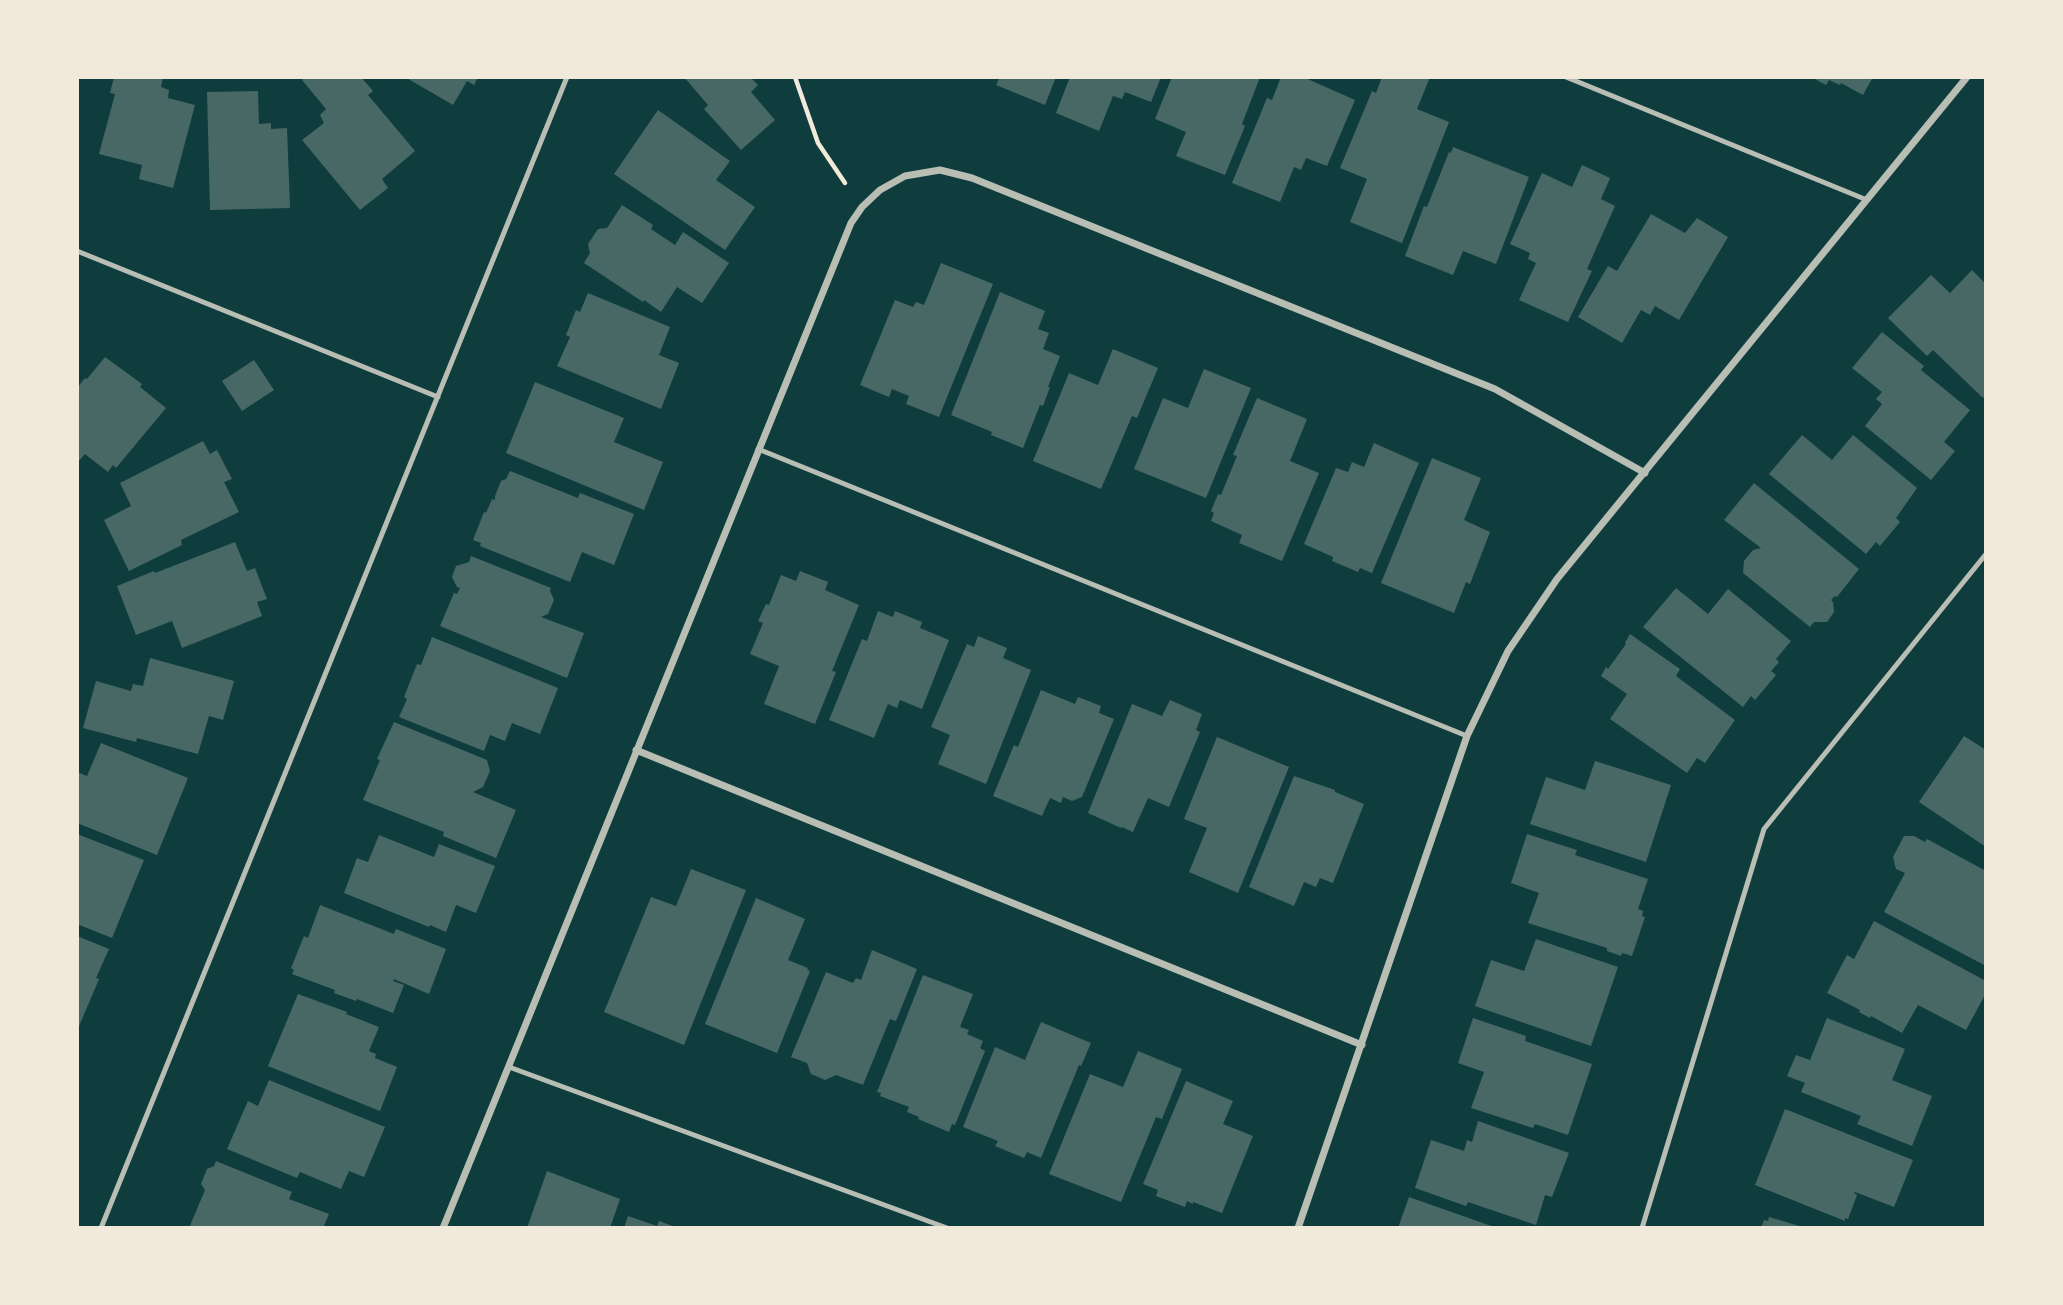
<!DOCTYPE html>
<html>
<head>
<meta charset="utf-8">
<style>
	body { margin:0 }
	#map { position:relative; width:2063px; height:1305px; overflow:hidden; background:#0f3d3e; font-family:"DejaVu Sans",sans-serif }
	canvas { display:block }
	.frame { position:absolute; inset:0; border:79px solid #f1e9da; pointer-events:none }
</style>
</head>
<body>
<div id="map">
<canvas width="2063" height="1305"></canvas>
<div class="frame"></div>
</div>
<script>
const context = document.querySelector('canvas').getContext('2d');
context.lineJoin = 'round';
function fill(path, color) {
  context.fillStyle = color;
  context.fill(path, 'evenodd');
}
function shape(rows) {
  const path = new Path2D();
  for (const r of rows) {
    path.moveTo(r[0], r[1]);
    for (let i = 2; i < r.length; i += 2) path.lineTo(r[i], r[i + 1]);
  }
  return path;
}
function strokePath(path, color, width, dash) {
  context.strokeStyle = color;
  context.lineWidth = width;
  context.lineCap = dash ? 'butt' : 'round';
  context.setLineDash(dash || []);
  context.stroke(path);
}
fill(shape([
	[114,77,163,77,161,87,169,90,168,98,195,105,173,188,139,179,142,165,99,154,115,94,110,93],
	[305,77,361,77,373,91,368,95,415,151,382,179,388,188,360,210,302,140,324,123,320,115,326,109,302,80],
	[405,77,478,77,474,85,467,81,453,105],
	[684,77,754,77,752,79,758,85,751,92,775,120,741,150,704,109,708,105],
	[1000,77,1056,77,1045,105,996,85],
	[1070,77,1161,77,1151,102,1125,92,1122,99,1113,96,1099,131,1056,113],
	[1172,77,1260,77,1242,124,1245,126,1225,175,1176,156,1186,132,1155,119],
	[1281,77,1303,77,1355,100,1327,166,1306,158,1301,170,1294,167,1280,202,1232,183,1267,98,1272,100],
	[1382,77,1430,77,1417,109,1449,122,1402,243,1350,222,1367,179,1340,168,1372,91,1376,93],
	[1811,77,1873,77,1863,95,1841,83,1840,85,1829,80,1826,85],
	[258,91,259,124,271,123,271,129,287,128,290,208,210,210,207,92],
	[658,110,730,161,716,180,755,207,725,250,614,174],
	[1453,147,1529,177,1496,264,1463,251,1453,275,1405,256,1424,206,1427,207,1449,152,1451,153],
	[1582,165,1610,178,1601,199,1615,206,1587,269,1592,271,1568,322,1519,300,1536,263,1528,259,1530,253,1510,244,1542,173,1572,187],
	[622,205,653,225,651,229,675,245,683,232,729,263,702,303,677,287,661,312,644,300,643,302,584,263,590,253,588,244,598,229,607,228],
	[1651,214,1685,233,1697,218,1728,237,1679,320,1655,306,1650,315,1641,310,1622,343,1578,317,1608,266,1617,271],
	[941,263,993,284,939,417,906,404,909,396,892,389,889,397,860,385,895,300,913,307,916,302,924,305],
	[1972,270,1986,284,1986,394,1983,398,1933,350,1927,356,1888,318,1931,275,1950,293],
	[1000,292,1045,311,1038,329,1049,333,1043,349,1060,356,1048,387,1050,387,1043,406,1040,405,1023,448,991,435,992,432,951,415],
	[588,293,670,327,659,355,679,363,661,409,557,366,570,337,566,335,576,310,580,312],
	[1882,332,1924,366,1921,370,1970,410,1944,442,1955,451,1931,480,1865,426,1882,404,1876,399,1882,392,1852,368],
	[1113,349,1158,368,1137,418,1132,416,1101,489,1033,461,1069,373,1098,385],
	[105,357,142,384,140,387,166,408,116,468,113,465,108,472,85,454,77,463,77,388,85,378,87,379],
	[254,360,274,390,242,411,222,381],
	[1204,369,1251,388,1206,498,1134,469,1163,398,1188,408],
	[535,382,624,418,614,442,663,462,644,510,506,453],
	[1257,398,1307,419,1290,461,1319,473,1282,561,1239,543,1242,535,1211,521,1214,513,1211,511,1218,494,1221,495,1237,456,1233,455],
	[1802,435,1832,460,1853,435,1917,488,1896,518,1900,522,1880,546,1876,542,1866,554,1769,474],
	[203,441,210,454,217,450,232,479,224,482,239,512,181,540,182,545,129,571,104,520,131,506,120,483],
	[1374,443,1419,463,1372,573,1360,568,1358,572,1332,561,1333,557,1304,544,1336,468,1348,472,1352,462,1364,467],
	[1432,458,1481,478,1464,520,1490,532,1470,584,1466,582,1454,613,1381,583],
	[510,471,578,498,580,493,634,514,614,565,582,552,570,582,480,546,481,543,473,540,484,512,486,513,492,499,495,500,495,496,501,481,506,479],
	[1754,483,1859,569,1837,597,1835,596,1831,600,1833,602,1834,612,1827,622,1814,622,1810,627,1743,573,1744,561,1753,550,1761,548,1724,520],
	[235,542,247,571,255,568,267,599,257,602,262,616,182,648,172,621,136,635,117,586,154,571,155,573],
	[471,556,551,588,550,591,554,600,548,614,541,617,584,633,567,678,440,626,454,593,457,594,460,588,457,587,452,577,456,566,469,562],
	[800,571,828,582,825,590,859,605,832,671,836,672,815,724,764,704,779,666,750,654,763,623,758,621,766,604,769,605,781,575,796,581],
	[1676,588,1708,614,1728,589,1791,641,1776,659,1779,662,1771,671,1776,675,1755,700,1751,696,1743,707,1643,627],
	[878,611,893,617,895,611,922,622,920,628,949,640,922,709,900,700,897,708,888,704,874,738,829,720,862,639,867,641],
	[1630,634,1680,669,1676,676,1735,720,1705,763,1697,758,1687,773,1610,719,1627,694,1601,676,1606,667,1608,669,1626,644,1625,643],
	[978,636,1007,648,1003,658,1031,670,986,784,938,764,950,735,931,727,967,644,974,647],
	[432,637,558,688,540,734,512,723,505,741,490,735,484,751,399,717,407,699,404,697,417,664,421,665],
	[150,658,234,681,223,720,209,716,198,754,137,738,136,742,83,728,96,681,131,691,133,684,143,686],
	[1041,690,1075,704,1078,697,1101,706,1099,713,1114,719,1082,797,1072,801,1063,797,1061,803,1050,798,1042,816,993,796,1014,745,1018,747],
	[1170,700,1202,714,1196,730,1200,732,1169,807,1148,798,1133,832,1122,827,1121,828,1088,813,1132,704,1162,716],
	[394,722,487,760,490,771,483,787,473,792,516,810,496,858,443,836,444,832,363,800,380,760,377,759],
	[1964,736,1986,750,1986,847,1919,802],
	[1217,737,1289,767,1238,893,1189,872,1207,828,1184,819],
	[101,743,188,778,157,855,77,823,77,772,87,776],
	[1595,761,1671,785,1646,862,1530,824,1546,777,1585,790],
	[1294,776,1335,790,1335,792,1364,804,1333,883,1320,878,1316,887,1304,882,1294,906,1249,887],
	[77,834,144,860,112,938,77,924],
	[1527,834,1577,850,1575,855,1648,879,1638,909,1643,911,1642,916,1645,917,1632,956,1622,953,1621,956,1607,951,1607,948,1528,923,1539,893,1511,883],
	[379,835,434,857,439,844,495,866,476,913,456,905,446,932,430,925,429,927,344,893,357,858,368,862],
	[1904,836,1914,836,1925,842,1927,839,1986,871,1986,966,1884,912,1905,873,1896,869,1893,857],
	[691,869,746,890,684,1045,604,1012,651,897,676,906],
	[756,898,805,919,788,960,808,968,807,970,810,971,777,1053,705,1024],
	[320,905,394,934,396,929,446,949,429,994,394,979,393,981,404,985,393,1013,357,999,356,1001,334,993,335,990,292,974,294,970,291,968,304,936,308,938],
	[1874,921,1986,981,1986,993,1966,1030,1918,1005,1902,1033,1871,1016,1870,1018,1859,1012,1860,1010,1827,993,1847,955,1854,959],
	[77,936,109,949,96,978,99,979,77,1031],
	[1536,939,1618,967,1591,1046,1475,1006,1491,960,1524,971],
	[872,950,917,969,896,1021,890,1019,863,1085,836,1075,825,1080,811,1074,807,1063,791,1057,826,972,853,983,856,978,861,980],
	[923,975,973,994,960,1027,969,1030,967,1034,983,1041,980,1048,985,1051,955,1125,952,1124,949,1132,918,1119,919,1117,907,1112,909,1107,880,1096,881,1093,877,1092],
	[298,994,347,1012,346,1014,379,1027,369,1051,376,1054,375,1058,397,1067,380,1111,268,1066],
	[1473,1018,1526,1036,1525,1041,1592,1064,1568,1135,1535,1124,1533,1128,1471,1108,1484,1072,1458,1063],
	[1827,1018,1905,1049,1892,1080,1932,1096,1912,1146,1857,1124,1861,1116,1801,1092,1805,1083,1787,1076,1796,1055,1810,1060],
	[1041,1022,1091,1043,1081,1066,1079,1065,1041,1158,1027,1152,1024,1158,995,1146,998,1141,963,1127,995,1047,1025,1060],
	[1138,1051,1182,1069,1162,1119,1156,1117,1121,1202,1049,1174,1090,1074,1123,1087],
	[269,1080,385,1127,364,1177,349,1171,341,1189,300,1172,297,1178,227,1149,248,1101,258,1106],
	[1186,1081,1233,1101,1223,1124,1253,1136,1222,1213,1193,1202,1193,1204,1187,1201,1185,1207,1156,1196,1158,1190,1143,1184],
	[1785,1109,1913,1160,1894,1207,1855,1192,1854,1193,1857,1195,1848,1219,1845,1218,1845,1221,1755,1185],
	[1478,1121,1569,1153,1552,1197,1545,1195,1536,1225,1468,1202,1466,1206,1415,1188,1431,1140,1464,1151,1467,1140,1472,1142],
	[216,1161,292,1192,289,1199,329,1214,323,1228,189,1228,205,1190,201,1184,207,1169,214,1166],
	[547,1171,620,1199,610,1228,527,1228],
	[1409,1197,1497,1228,1398,1228],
	[628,1216,657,1226,659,1221,678,1228,624,1228],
	[1769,1217,1803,1227,1803,1228,1761,1228,1764,1220,1768,1221]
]), '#486865');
strokePath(shape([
	[795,77,818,143,845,183]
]), '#f1e9da', 4.5);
strokePath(shape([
	[1566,77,1867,200],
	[77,251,438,397],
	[758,449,1467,736],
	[509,1067,947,1228],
	[101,1228,567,77],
	[1642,1228,1764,829,1986,554]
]), '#b8beb3', 5);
strokePath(shape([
	[636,750,1362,1045],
	[443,1228,851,223,862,207,880,190,905,176,940,170,972,178,1495,389,1645,473],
	[1298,1228,1467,736,1508,651,1557,579,1967,77]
]), '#b8beb3', 7);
</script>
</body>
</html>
